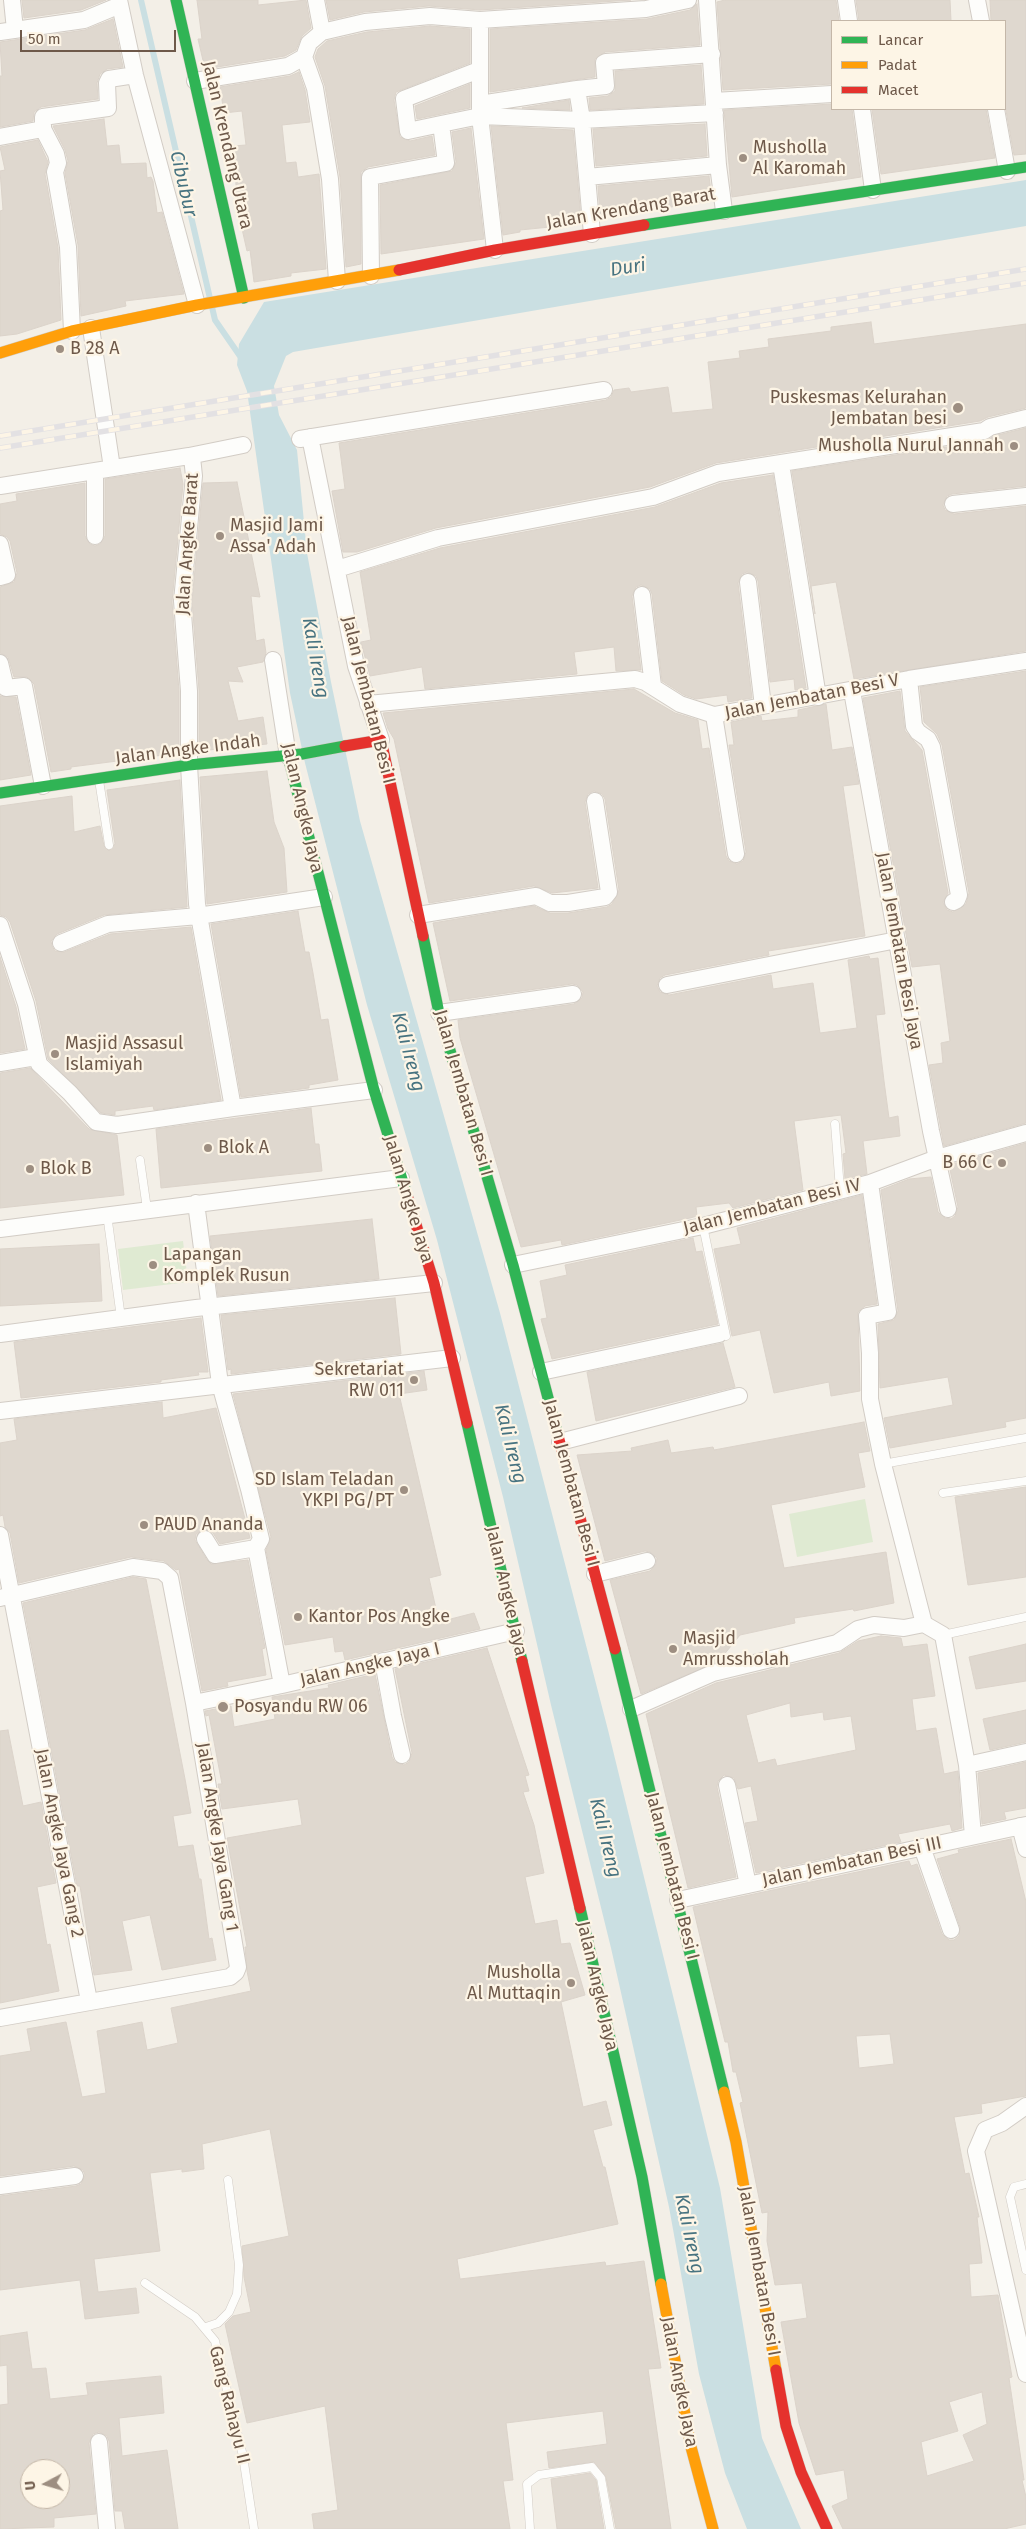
<!DOCTYPE html>
<html>
<head>
<meta charset="utf-8">
<style>
	body { margin:0 }
	#map { position:relative; width:1026px; height:2529px; overflow:hidden; background:#f3efe7; font-family:"Fira Sans",sans-serif }
	canvas { display:block }
	.legend { position:absolute; left:831px; top:20px; width:175px; height:90px; box-sizing:border-box; background:#fdf5e6; border:1px solid #c4b7a8; margin:0; padding:6px 9px; list-style:none; font-size:15px; color:#6e594a }
	.legend li { display:flex; align-items:center; gap:10px; height:25px }
	.legend b { width:25px; border:1px solid #c4b7a8 }
	.north { position:absolute; left:20px; top:2459px; width:50px; height:50px; box-sizing:border-box; background:#fdf5e6; border:1px solid #c4b7a8; border-radius:50%; rotate:264deg; font-size:14px; font-weight:700; line-height:20px; text-align:center; color:#6e594a }
	.north::after { content:''; display:block; margin:auto; width:18px; height:22px; background:#9d8e81; clip-path:polygon(50% 0,100% 100%,50% 72%,0 100%) }
	.scale { position:absolute; left:20px; top:30px; width:156px; height:22px; box-sizing:border-box; border:2px solid #6e594a; border-top:0; padding-left:6px; font-size:15px; line-height:18px; white-space:nowrap; color:#6e594a; -webkit-text-stroke:4px #fdf5e6; paint-order:stroke }
</style>
</head>
<body>
<div id="map">
<canvas width="1026" height="2529"></canvas>
<ul class="legend">
<li><b style="height:6px;background:#30b455"></b>Lancar</li>
<li><b style="height:6px;background:#ff9f0a"></b>Padat</li>
<li><b style="height:6px;background:#e5322d"></b>Macet</li>
</ul>
<div class="north">U</div>
<div class="scale">50 m</div>
</div>
<script>
const context = document.querySelector('canvas').getContext('2d');
context.lineJoin = 'round';
function fill(path, color) {
  context.fillStyle = color;
  context.fill(path, 'evenodd');
}
function shape(rows) {
  const path = new Path2D();
  for (const r of rows) {
    path.moveTo(r[0], r[1]);
    for (let i = 2; i < r.length; i += 2) path.lineTo(r[i], r[i + 1]);
  }
  return path;
}
function strokePath(path, color, width, dash) {
  context.strokeStyle = color;
  context.lineWidth = width;
  context.lineCap = dash ? 'butt' : 'round';
  context.setLineDash(dash || []);
  context.stroke(path);
}
function write(font, color, halo, rows, align = 'center') {
  context.font = font + ' "Fira Sans",sans-serif';
  context.lineWidth = 4.5;
  context.setLineDash([]);
  context.textBaseline = 'middle';
  context.strokeStyle = halo;
  context.fillStyle = color;
  for (const [text, x, y, turn = 0] of rows) {
    context.save();
    context.translate(x, y);
    context.rotate((+turn || 0) * Math.PI / 180);
    context.textAlign = isNaN(turn) ? turn : align;
    if (halo) context.strokeText(text, 0, 0);
    context.fillText(text, 0, 0);
    context.restore();
  }
}
fill(shape([
	[183,1241,188,1282,123,1290,118,1249],
	[865,1499,873,1542,797,1557,789,1514]
]), '#dfead2');
fill(shape([
	[1026,180,1026,226,293,352,286,356,274,386,279,415,297,450,307,553,331,682,360,821,500,1313,608,1730,720,2188,762,2438,801,2529,747,2529,725,2473,699,2374,669,2207,611,1948,551,1705,503,1497,437,1240,367,1005,305,763,290,693,247,391,237,365,239,344,264,302]
]), '#cadfe2');
strokePath(shape([
	[141,0,215,320,242,359]
]), '#cadfe2', 6);
const building = shape([
	[22,0,106,0,81,10,24,18,22,0],
	[197,0,258,0,258,5,306,0,311,28,302,36,296,50,285,56,205,69,198,39,202,39,197,0],
	[326,0,631,0,480,10,429,6,364,12,330,20,326,0],
	[725,0,836,0,839,21,832,21,832,84,723,90,717,2,725,0],
	[856,0,950,0,951,21,859,21,856,0],
	[990,0,1026,0,1026,154,1014,155,1005,105,1005,21,991,21,990,0],
	[697,4,700,45,605,52,595,59,595,77,490,92,490,29,647,19,690,10,697,4],
	[113,19,123,67,107,69,100,74,97,83,98,99,41,107,34,112,33,121,0,127,0,76,2,76,0,42,85,30,113,19],
	[430,26,470,29,470,63,396,92,394,100,400,137,410,141,432,136,435,155,368,167,361,172,361,264,346,267,340,177,325,86,315,57,318,49,327,41,367,32,430,26],
	[701,65,704,104,590,110,589,98,608,96,615,91,615,71,701,65],
	[299,72,305,90,310,122,282,125,286,163,296,162,298,177,319,174,326,269,291,273,291,276,254,282,250,250,247,251,238,211,233,146,246,145,242,111,224,113,220,87,290,76,299,72],
	[470,84,470,108,417,119,415,106,470,84],
	[569,100,570,110,522,108,569,100],
	[832,104,832,109,852,109,861,177,732,197,724,110,832,104],
	[872,109,986,109,995,158,881,174,872,109],
	[104,119,107,146,119,145,121,164,146,163,147,178,151,177,153,181,157,213,162,212,184,294,125,301,126,306,81,316,78,245,65,173,68,161,65,150,53,126,104,119],
	[705,124,707,156,596,166,593,129,705,124],
	[491,126,573,130,581,218,550,222,550,227,520,230,520,232,503,235,491,126],
	[471,128,484,239,381,254,380,185,452,171,456,162,452,132,471,128],
	[38,140,48,162,45,174,58,248,61,320,17,334,0,336,0,211,3,210,0,171,5,170,0,147,38,140],
	[709,176,712,200,624,215,623,213,600,215,598,186,709,176],
	[871,322,874,344,1026,324,1026,408,988,417,980,421,716,463,650,487,436,528,357,552,343,552,332,491,345,489,339,443,606,400,611,397,614,390,629,388,631,392,668,387,672,413,713,409,708,362,740,358,739,351,769,347,768,339,831,331,831,327,871,322],
	[1026,428,1026,486,952,494,947,496,943,505,945,510,954,514,1026,506,1026,651,854,679,836,582,811,586,815,614,792,471,986,441,994,436,1026,428],
	[180,468,183,484,172,602,179,691,179,753,71,767,71,769,51,772,34,684,27,677,14,677,8,657,0,653,0,587,14,582,17,573,10,541,7,537,0,534,0,504,17,501,16,494,85,483,85,536,90,544,95,546,100,544,105,536,105,479,180,468],
	[773,475,806,688,795,690,794,679,770,682,758,581,756,576,747,572,742,574,738,583,752,698,728,702,727,695,696,699,684,695,662,681,652,594,650,589,641,585,636,587,632,596,641,670,616,671,614,647,574,652,577,674,425,689,422,667,370,676,361,642,371,640,360,572,440,548,655,507,721,483,773,475],
	[237,482,260,597,251,596,256,641,264,639,266,653,263,662,237,667,243,682,228,681,238,721,263,717,267,744,199,751,199,690,192,601,203,483,237,482],
	[1026,671,1026,1123,944,1146,929,1065,943,1063,941,1043,950,1041,940,964,912,967,863,698,900,691,905,731,922,750,948,893,943,902,947,910,953,912,966,904,969,893,942,745,937,734,924,722,920,687,1026,671],
	[634,689,675,713,698,720,702,749,709,748,726,856,729,861,737,864,743,861,746,852,729,745,734,745,731,722,761,716,762,721,798,717,798,710,826,704,832,750,852,747,859,784,843,786,865,936,768,951,769,955,665,975,660,978,657,986,660,992,669,995,771,975,773,989,813,983,820,1033,857,1028,848,960,869,956,870,959,878,958,885,1014,876,1015,884,1081,889,1118,898,1116,900,1136,863,1141,867,1174,845,1179,843,1154,846,1153,841,1115,794,1121,803,1190,733,1208,729,1203,696,1207,697,1216,690,1218,562,1245,561,1240,521,1247,460,1038,458,1020,574,1004,582,998,583,992,577,985,572,984,450,1001,433,923,534,906,550,913,568,913,607,907,612,904,619,890,605,799,602,794,594,791,588,794,585,802,598,888,552,893,534,886,429,903,394,739,388,729,383,713,634,689],
	[0,696,16,697,31,775,0,780,0,696],
	[267,771,274,822,284,848,287,892,207,904,200,777,267,771],
	[180,780,187,907,104,915,57,934,51,941,52,946,55,951,64,952,110,934,191,927,221,1100,154,1110,153,1106,115,1111,115,1115,101,1113,48,1059,36,1001,10,922,6,917,0,915,0,806,72,796,74,832,100,826,104,846,109,851,115,844,107,790,180,780],
	[298,911,305,952,309,952,313,973,321,1020,328,1019,338,1080,309,1085,309,1088,241,1097,211,924,298,911],
	[0,957,16,1007,25,1049,0,1053,0,957],
	[30,1068,89,1129,117,1135,124,1195,0,1208,0,1073,30,1068],
	[311,1108,315,1144,319,1144,322,1171,161,1188,156,1129,311,1108],
	[1026,1143,1026,1418,1005,1422,1006,1427,890,1448,884,1418,953,1405,948,1377,880,1388,878,1324,894,1320,898,1311,881,1190,909,1179,931,1177,938,1212,945,1218,951,1219,955,1216,958,1207,949,1165,1026,1143],
	[862,1195,877,1304,865,1306,858,1312,860,1391,831,1396,829,1382,774,1393,760,1330,732,1336,714,1249,741,1244,737,1228,862,1195],
	[372,1219,379,1279,218,1296,210,1236,372,1219],
	[693,1238,696,1252,702,1251,718,1324,552,1359,541,1319,547,1318,540,1281,567,1275,565,1265,693,1238],
	[99,1244,102,1301,0,1306,0,1249,99,1244],
	[395,1298,401,1354,231,1374,231,1369,228,1370,221,1315,395,1298],
	[201,1318,208,1372,198,1372,199,1375,161,1380,161,1382,21,1398,14,1342,201,1318],
	[723,1343,735,1387,596,1421,587,1372,723,1343],
	[424,1371,427,1390,399,1394,441,1575,429,1578,439,1622,474,1613,480,1629,345,1660,343,1651,335,1652,333,1637,285,1645,266,1550,271,1537,233,1394,424,1371],
	[162,1402,163,1418,216,1408,250,1538,220,1544,213,1533,204,1529,196,1534,195,1540,207,1560,211,1564,248,1560,265,1648,262,1649,266,1675,227,1682,228,1686,202,1691,179,1569,176,1570,164,1561,131,1557,19,1583,10,1533,5,1527,3,1515,0,1516,0,1443,17,1440,14,1419,162,1402],
	[864,1422,870,1451,858,1453,865,1487,771,1505,784,1568,886,1552,894,1603,854,1611,853,1609,794,1618,795,1623,740,1635,718,1662,641,1694,610,1580,650,1571,656,1564,657,1558,650,1552,645,1551,605,1561,577,1455,632,1451,631,1448,668,1440,671,1453,713,1447,714,1450,864,1422],
	[1026,1487,1026,1577,968,1585,955,1497,1026,1487],
	[133,1577,146,1579,185,1779,191,1813,173,1816,178,1847,193,1845,199,1879,201,1879,209,1939,212,1938,216,1960,162,1970,150,1915,122,1921,132,1970,94,1975,80,1886,77,1886,23,1603,133,1577],
	[881,1636,901,1638,903,1647,927,1644,935,1696,912,1699,916,1731,936,1728,944,1774,958,1771,962,1828,952,1831,950,1824,898,1834,901,1842,756,1873,745,1823,758,1821,751,1786,738,1789,734,1778,724,1775,718,1781,717,1787,736,1877,688,1888,646,1714,716,1683,839,1653,858,1641,881,1636],
	[790,1703,791,1717,823,1712,824,1720,851,1716,856,1750,777,1766,775,1759,758,1763,746,1715,790,1703],
	[1026,1644,1026,1681,976,1689,969,1657,1026,1644],
	[487,1648,529,1775,525,1776,529,1791,523,1792,534,1825,544,1873,525,1877,535,1924,557,1920,561,1944,570,1943,585,1995,561,2002,583,2107,606,2101,612,2125,593,2130,603,2167,605,2167,618,2224,457,2259,460,2279,605,2262,606,2266,644,2261,661,2368,648,2369,671,2529,616,2529,606,2477,594,2462,549,2468,547,2452,607,2444,603,2411,506,2423,513,2480,503,2481,510,2529,314,2529,312,2514,338,2510,325,2406,247,2423,225,2324,233,2316,251,2312,244,2277,242,2246,289,2236,270,2129,202,2144,204,2169,182,2172,182,2169,150,2173,160,2251,94,2259,98,2292,136,2288,139,2313,85,2319,80,2280,0,2290,0,2196,76,2186,81,2184,85,2175,83,2170,74,2166,0,2176,0,2056,31,2051,27,2029,66,2022,82,2097,106,2093,97,2031,142,2022,147,2050,178,2043,171,2008,251,1991,247,1971,245,1947,247,1947,227,1838,302,1825,298,1799,222,1809,218,1784,222,1784,209,1715,206,1716,205,1711,231,1706,234,1727,275,1719,272,1697,329,1688,328,1685,375,1674,392,1757,395,1762,404,1765,409,1762,412,1753,395,1669,487,1648],
	[1026,1710,1026,1742,990,1750,983,1719,1026,1710],
	[8,1730,23,1806,41,1802,56,1883,37,1887,47,1945,50,1944,59,1991,0,2003,0,1731,8,1730],
	[1026,1762,1026,1808,1004,1812,1006,1819,982,1824,978,1773,1026,1762],
	[1011,1839,1026,1902,1026,2096,981,2104,982,2113,954,2117,965,2174,969,2173,979,2217,977,2217,982,2263,969,2264,971,2297,998,2295,1012,2377,1009,2378,1024,2480,1022,2480,1026,2497,1026,2524,1004,2529,843,2529,832,2506,848,2499,844,2470,816,2475,799,2423,781,2322,807,2318,802,2283,775,2285,767,2241,768,2212,762,2213,740,2103,743,2102,736,2072,733,2072,728,2042,725,2042,693,1907,909,1861,911,1866,917,1864,942,1934,949,1940,954,1940,959,1936,960,1927,937,1859,959,1853,958,1850,1011,1839],
	[890,2034,894,2064,859,2068,856,2036,890,2034],
	[982,2392,987,2424,963,2435,974,2461,927,2476,921,2442,958,2431,949,2402,982,2392],
	[27,2332,32,2369,46,2368,50,2399,88,2395,86,2383,161,2376,164,2413,119,2418,122,2456,167,2450,178,2529,125,2529,122,2511,115,2511,109,2441,107,2436,99,2432,93,2434,89,2443,96,2514,54,2518,54,2527,0,2529,0,2405,8,2404,7,2365,0,2366,0,2336,27,2332],
	[30,2469,60,2469,60,2499,30,2499,30,2469],
	[590,2473,596,2480,604,2529,557,2529,551,2479,590,2473]
]);
fill(building, '#dfd8cf');
strokePath(building, '#dbd3ca', 1);
const lane = shape([
	[99,780,109,845],
	[835,1124,840,1190],
	[140,1160,147,1209],
	[107,1214,121,1318],
	[703,1226,726,1336],
	[883,1464,1026,1438],
	[943,1493,1026,1481],
	[943,1635,1026,1617],
	[1026,2184,1014,2187,1010,2197,1026,2270],
	[145,2283,195,2317,215,2341,243,2456,254,2529],
	[206,2327,218,2323,229,2312,237,2294,239,2265,228,2180],
	[530,2529,527,2484,539,2475,592,2467,601,2478,610,2529]
]);
const street = shape([
	[12,0,15,30],
	[119,0,135,75,197,305],
	[316,0,322,32],
	[707,0,718,165,724,211],
	[846,0,849,21],
	[977,0,981,21],
	[480,20,480,116,495,250],
	[0,32,84,20,120,5],
	[304,57,315,88,330,179,337,281],
	[195,81,288,66,304,57,309,43,322,32,365,22,430,16,480,20,646,9,688,0],
	[714,101,832,94],
	[480,104,577,89],
	[862,109,873,190],
	[996,109,1007,171],
	[441,124,408,131,404,99,479,70],
	[43,129,43,117,108,108,107,83,109,79,135,75],
	[0,137,43,129,56,154,58,163,55,172,68,247,72,331],
	[587,177,718,165],
	[592,234,582,120,715,113],
	[371,276,370,177,446,163,441,124,480,116,582,120,577,89,606,86,604,63,606,62,712,54],
	[91,328,112,468],
	[310,437,356,666,381,740],
	[300,439,604,390],
	[781,464,818,697],
	[95,471,95,536],
	[0,486,189,456,243,445],
	[953,504,1026,496],
	[0,544,7,575,0,577],
	[337,569,438,538,653,497,718,473,984,431,990,427,1026,418],
	[748,582,763,706],
	[642,595,653,686],
	[273,660,288,756],
	[0,663,6,688,24,686,43,786],
	[909,679,914,726,918,732,928,739,932,747,959,895,957,900,953,902],
	[852,691,931,1131,948,1209],
	[368,704,635,679,645,682,680,704,714,715,909,679,1026,661],
	[714,715,736,854],
	[418,915,536,896,550,903,568,903,605,897,609,892,595,801],
	[0,925,26,1004,39,1064,70,1093,96,1122,117,1125,233,1108,197,904,189,765,189,691,182,601,194,476,192,457,189,456],
	[61,943,108,924,198,916,324,897],
	[667,985,897,940],
	[439,1013,573,994],
	[0,1063,36,1057],
	[233,1108,374,1090],
	[196,1203,220,1384,249,1489,261,1539,256,1548,282,1685],
	[0,1229,401,1178],
	[513,1265,703,1226,870,1183,937,1158,1026,1133],
	[0,1334,196,1308,434,1283],
	[541,1372,719,1334],
	[0,1411,452,1358],
	[560,1442,739,1396],
	[0,1535,89,2001],
	[205,1539,215,1555,256,1548],
	[595,1574,647,1561],
	[0,1598,133,1567,162,1571,170,1578,194,1703,238,1967,236,1972,230,1977,0,2018],
	[924,1624,943,1635,967,1765,973,1836],
	[383,1661,393,1716,402,1755],
	[194,1703,282,1685,516,1631],
	[631,1709,713,1673,837,1643,858,1629,874,1625,904,1628,924,1624,883,1464,870,1399,870,1353,867,1316,888,1312,870,1183],
	[967,1765,1026,1752],
	[727,1785,748,1885],
	[1020,1826,1026,1849],
	[922,1847,951,1930],
	[678,1900,1026,1825],
	[1026,2106,1002,2123,985,2130,976,2151,1026,2374],
	[0,2186,75,2176],
	[99,2442,107,2529]
]);
const fast = shape([
	[176,0,244,298],
	[644,225,1026,167],
	[288,756,374,1090,406,1192],
	[0,793,189,765,302,754,345,746],
	[423,936,439,1013,513,1265,557,1432],
	[467,1423,522,1661],
	[615,1649,724,2092],
	[580,1908,642,2177,661,2284]
]);
const slow = shape([
	[0,353,72,331,197,305,399,270],
	[724,2092,736,2142,776,2370],
	[661,2284,691,2447,713,2529]
]);
const jam = shape([
	[399,270,495,250,644,225],
	[345,746,381,740,423,936],
	[406,1192,434,1283,467,1423],
	[557,1432,615,1649],
	[522,1661,580,1908],
	[776,2370,786,2426,801,2472,827,2529]
]);
strokePath(lane, '#d2ccc5', 9);
strokePath(street, '#d2ccc5', 18);
strokePath(fast, '#d1cbc2', 12);
strokePath(slow, '#d1cbc2', 12);
strokePath(jam, '#d1cbc2', 12);
strokePath(lane, '#fdfdfb', 8);
strokePath(street, '#fdfdfb', 16);
strokePath(fast, '#30b455', 11);
strokePath(slow, '#ff9f0a', 11);
strokePath(jam, '#e5322d', 11);
const rail = shape([
	[0,436,1026,269],
	[0,448,1026,283]
]);
strokePath(rail, '#e3e1e3', 5.5);
strokePath(rail, '#fdf5e6', 4, [11]);
for (const [x, y, r, color] of [
	[743,158,5,"#9d8e81"],
	[60,349,5,"#9d8e81"],
	[958,408,6,"#9d8e81"],
	[1014,446,5,"#9d8e81"],
	[220,536,5,"#9d8e81"],
	[55,1054,5,"#9d8e81"],
	[208,1148,5,"#9d8e81"],
	[1002,1163,5,"#9d8e81"],
	[30,1169,5,"#9d8e81"],
	[153,1265,5,"#9d8e81"],
	[414,1380,5,"#9d8e81"],
	[404,1490,5,"#9d8e81"],
	[144,1525,5,"#9d8e81"],
	[298,1617,5,"#9d8e81"],
	[673,1649,5,"#9d8e81"],
	[223,1707,6,"#9d8e81"],
	[571,1983,5,"#9d8e81"]
]) {
  const dot = new Path2D();
  dot.arc(x, y, r, 0, 2 * Math.PI);
  context.fillStyle = color;
  context.fill(dot);
  strokePath(dot, '#fdf5e6', 2);
}
write('18px', '#6e594a', '#fdf5e6', [
	["Jalan Krendang Utara",227,145,77],
	["Jalan Krendang Barat",631,209,-10],
	["Jalan Angke Barat",188,544,-86],
	["Jalan Jembatan Besi V",812,697,-11],
	["Jalan Jembatan Besi I",368,700,76],
	["Jalan Angke Indah",188,750,-7],
	["Jalan Angke Jaya",302,808,77],
	["Jalan Jembatan Besi Jaya",899,951,80],
	["Jalan Jembatan Besi I",463,1093,74],
	["Jalan Angke Jaya",408,1199,73],
	["Jalan Jembatan Besi IV",772,1207,-14],
	["Jalan Jembatan Besi I",571,1483,75],
	["Jalan Angke Jaya",506,1591,77],
	["Jalan Angke Jaya I",370,1665,-13],
	["Jalan Angke Jaya Gang 1",217,1837,81],
	["Jalan Angke Jaya Gang 2",59,1843,79],
	["Jalan Jembatan Besi III",852,1862,-12],
	["Jalan Jembatan Besi I",672,1876,76],
	["Jalan Angke Jaya",597,1986,77],
	["Jalan Jembatan Besi I",759,2271,80],
	["Jalan Angke Jaya",679,2382,79],
	["Gang Rahayu II",229,2405,76]
]);
write('18px', '#6e594a', '#fdf5e6', [
	["Musholla",753,148],
	["Al Karomah",753,169],
	["B 28 A",70,349],
	["Puskesmas Kelurahan",947,398,"right"],
	["Jembatan besi",947,419,"right"],
	["Musholla Nurul Jannah",1004,446,"right"],
	["Masjid Jami",230,526],
	["Assa' Adah",230,547],
	["Masjid Assasul",65,1044],
	["Islamiyah",65,1065],
	["Blok A",218,1148],
	["B 66 C",992,1163,"right"],
	["Blok B",40,1169],
	["Lapangan",163,1255],
	["Komplek Rusun",163,1276],
	["Sekretariat",404,1370,"right"],
	["RW 011",404,1391,"right"],
	["SD Islam Teladan",394,1480,"right"],
	["YKPI PG/PT",394,1501,"right"],
	["PAUD Ananda",154,1525],
	["Kantor Pos Angke",308,1617],
	["Masjid",683,1639],
	["Amrussholah",683,1660],
	["Posyandu RW 06",234,1707],
	["Musholla",561,1973,"right"],
	["Al Muttaqin",561,1994,"right"]
], 'left');
write('italic 19px', '#477380', '#fdf5e6', [
	["Cibubur",183,184,77],
	["Duri",628,268,-9],
	["Kali Ireng",315,658,80],
	["Kali Ireng",408,1052,75],
	["Kali Ireng",510,1444,76],
	["Kali Ireng",605,1838,76],
	["Kali Ireng",689,2234,78]
]);
</script>
</body>
</html>
